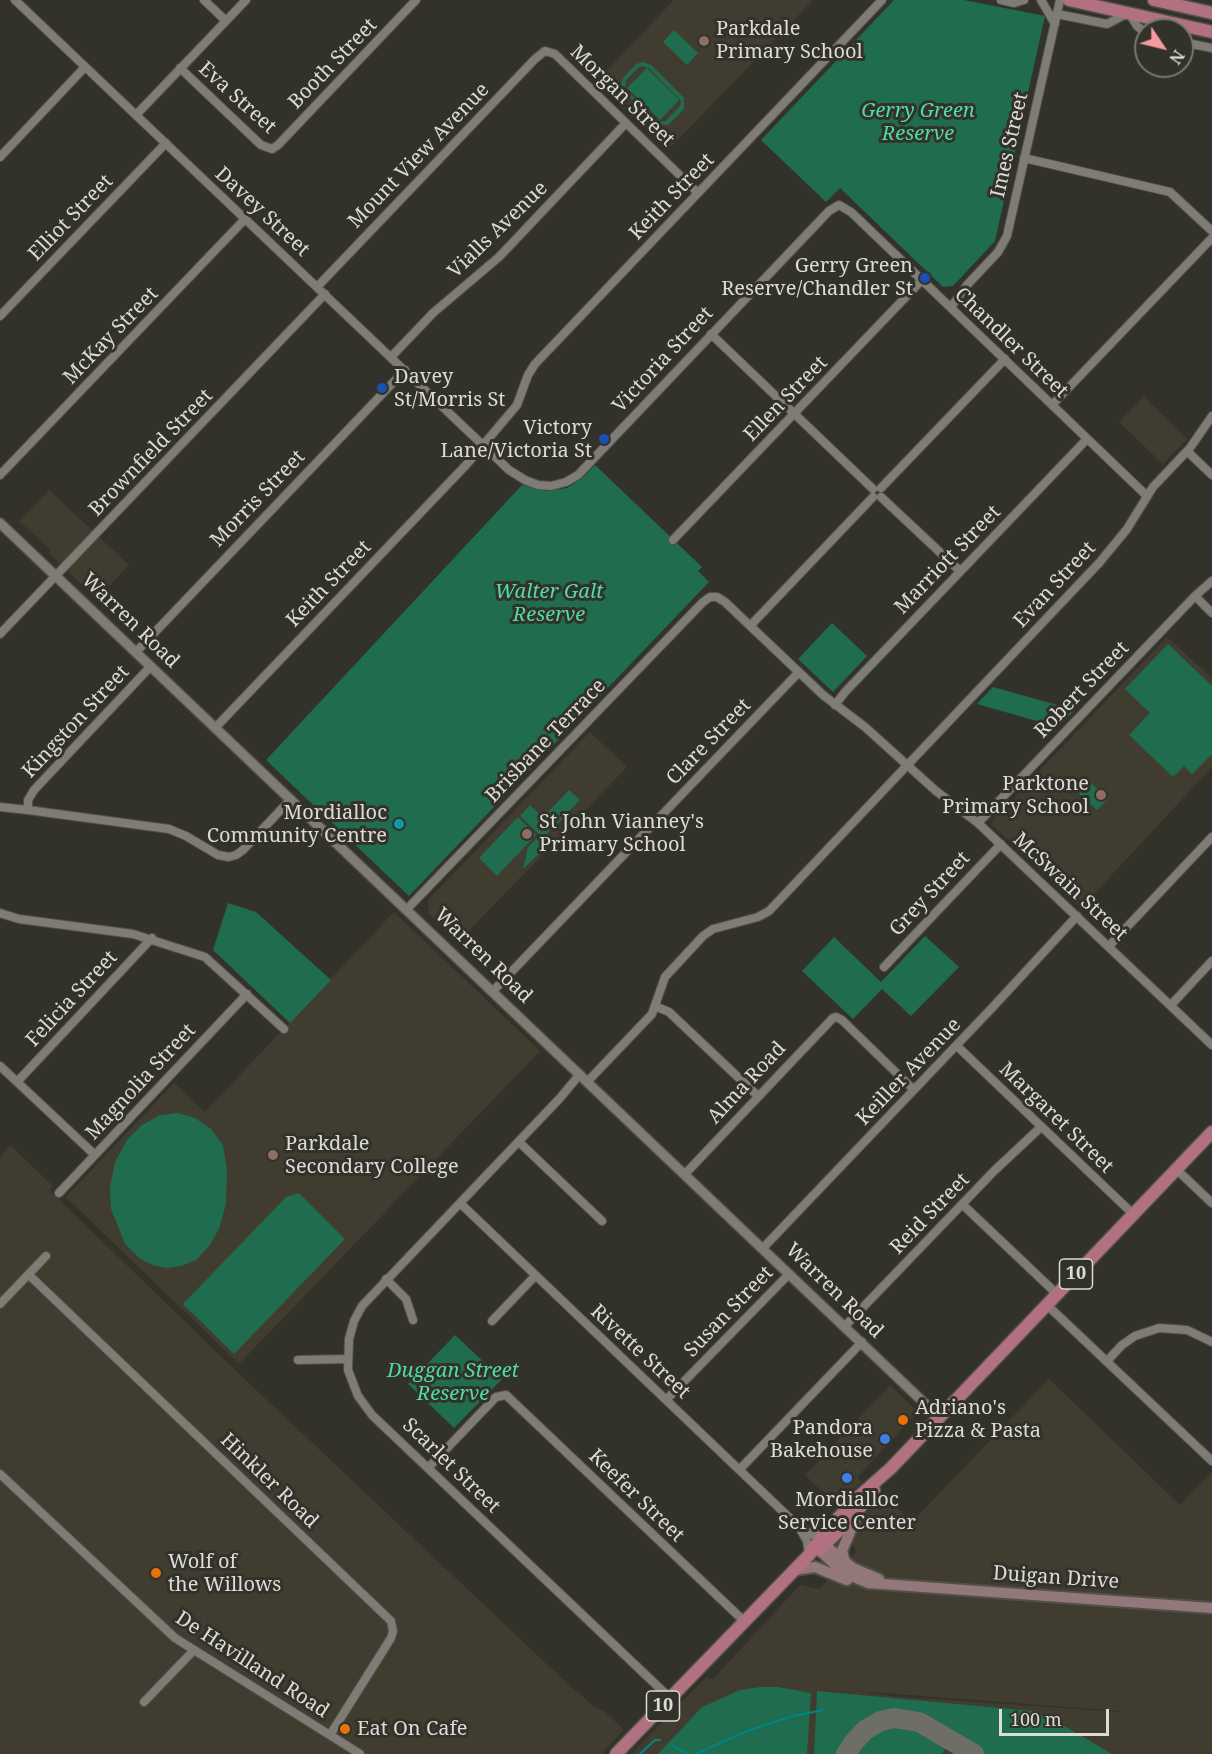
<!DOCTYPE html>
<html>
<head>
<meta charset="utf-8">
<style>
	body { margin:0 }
	#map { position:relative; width:1212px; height:1754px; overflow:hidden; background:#33322a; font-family:"Noto Serif",serif }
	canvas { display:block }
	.north { position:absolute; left:1134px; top:18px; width:60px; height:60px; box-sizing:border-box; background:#33322a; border:2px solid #77766f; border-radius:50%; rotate:125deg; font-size:16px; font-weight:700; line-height:24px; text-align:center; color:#dcdbd6 }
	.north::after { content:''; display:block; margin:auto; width:21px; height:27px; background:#f49aa3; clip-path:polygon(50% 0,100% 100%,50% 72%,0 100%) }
	.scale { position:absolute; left:999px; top:1709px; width:110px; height:27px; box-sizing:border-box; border:3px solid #dcdbd6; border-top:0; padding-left:8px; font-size:18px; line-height:21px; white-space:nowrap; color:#dcdbd6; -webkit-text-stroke:4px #33322a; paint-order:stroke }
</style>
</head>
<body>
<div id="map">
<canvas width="1212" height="1754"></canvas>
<div class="north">N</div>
<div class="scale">100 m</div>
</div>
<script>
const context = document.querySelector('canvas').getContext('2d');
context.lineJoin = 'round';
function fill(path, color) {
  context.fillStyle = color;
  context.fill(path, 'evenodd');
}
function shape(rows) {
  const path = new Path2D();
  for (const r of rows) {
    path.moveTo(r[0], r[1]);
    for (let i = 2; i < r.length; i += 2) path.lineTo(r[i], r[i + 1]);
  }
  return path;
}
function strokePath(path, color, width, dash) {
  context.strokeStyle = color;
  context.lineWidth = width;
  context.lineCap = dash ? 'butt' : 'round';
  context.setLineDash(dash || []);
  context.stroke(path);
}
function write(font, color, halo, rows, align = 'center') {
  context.font = font + ' "Noto Serif",serif';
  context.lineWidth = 6;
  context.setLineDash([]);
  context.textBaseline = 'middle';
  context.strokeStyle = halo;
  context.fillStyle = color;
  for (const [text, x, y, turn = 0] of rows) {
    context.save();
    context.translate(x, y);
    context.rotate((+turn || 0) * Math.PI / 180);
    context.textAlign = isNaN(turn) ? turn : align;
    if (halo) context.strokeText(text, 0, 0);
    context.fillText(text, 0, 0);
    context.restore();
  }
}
fill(shape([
	[674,0,813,0,668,150,596,82],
	[1144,397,1187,439,1163,464,1119,422],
	[49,490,129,565,97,599,49,553,51,550,19,521],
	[1167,637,1212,678,1212,767,1081,908,990,823],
	[590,732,627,767,458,942,429,914,428,900],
	[394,912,540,1051,239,1364,66,1197,174,1083,205,1112],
	[10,1145,53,1186,49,1190,234,1369,570,1686,596,1708,603,1710,624,1730,601,1754,0,1754,0,1157],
	[1049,1379,1180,1505,1211,1472,1212,1473,1212,1754,631,1754,706,1677,713,1679,800,1585,819,1589,856,1552,852,1540,866,1513,884,1495,912,1522],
	[857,1691,1120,1711,1120,1712,890,1696],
	[890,1385,918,1412,857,1477,862,1482,838,1506,805,1475]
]), '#403d30');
fill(shape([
	[894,0,964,0,1045,16,995,241,953,286,943,287,840,188,826,202,761,140],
	[674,30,698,53,687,65,663,42],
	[643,62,651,65,684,98,684,109,668,125,656,124,621,89,621,83,623,78,636,64],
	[643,66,649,68,681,101,680,106,665,122,657,120,625,89,626,80,639,67],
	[647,68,679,100,660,120,627,88],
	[607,78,621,92,616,98,601,84],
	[595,465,702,567,698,571,709,582,409,896,266,760,522,485,547,491,567,488,581,479],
	[832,623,867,656,833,692,798,659],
	[1168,644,1212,686,1212,754,1192,774,1184,766,1173,777,1129,735,1150,713,1125,689],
	[993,687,1075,710,1058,727,977,704],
	[1088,780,1108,799,1097,810,1077,792],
	[569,790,580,800,557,824,546,814],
	[530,805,553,827,543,838,520,816],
	[518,817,536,835,497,876,479,858],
	[538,837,547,846,523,869,528,847],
	[228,903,256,912,331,980,290,1023,213,950],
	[925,936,959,967,911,1016,882,989,853,1019,802,971,834,937,881,982],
	[178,1113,195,1118,211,1129,223,1145,227,1170,226,1204,219,1229,209,1246,196,1260,181,1266,167,1268,152,1265,139,1258,125,1244,111,1209,110,1187,115,1162,127,1140,142,1125,160,1115],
	[299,1193,345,1239,234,1354,183,1304,286,1197],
	[455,1335,502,1379,454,1428,408,1384],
	[761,1687,778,1687,811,1693,807,1754,658,1754,702,1707,740,1690],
	[817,1691,1032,1711,1061,1724,1112,1754,985,1754,923,1718,909,1714,894,1713,878,1716,864,1723,852,1734,839,1754,814,1754],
	[895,1725,916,1728,947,1745,942,1754,853,1754,862,1742,870,1734,883,1727]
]), '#1f6c4e');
strokePath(shape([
	[672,1745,687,1754],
	[640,1754,655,1740,660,1740],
	[696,1754,747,1731,793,1716,823,1710]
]), '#028387', 2);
strokePath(shape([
	[846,1754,854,1742,865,1730,881,1721,894,1718,919,1722,974,1754]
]), '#6e6e66', 20);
const minor = shape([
	[15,0,509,470,525,480,538,485,551,486,566,482,578,475,829,211,839,205,851,212,1147,496],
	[204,0,226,21],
	[1001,0,1014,3,1024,0],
	[1041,0,1055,24],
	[1129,13,1137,26,1146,33],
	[1057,14,1107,24,1128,13],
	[1182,42,1212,48],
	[180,68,261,145,272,149,278,145,416,0],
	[136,115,246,0],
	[0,157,85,67],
	[1024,158,1170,192,1212,231],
	[317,287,535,59,545,51,555,54,698,193],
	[951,307,967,285,998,252,1007,236,1060,0],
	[0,316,166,143],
	[711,334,873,489],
	[391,357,433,313,499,257,626,123],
	[1052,405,1212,238],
	[1187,451,1212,475],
	[0,475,245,219],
	[881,488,1005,359],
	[881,497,960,571],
	[673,540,922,280],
	[1195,596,1212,613],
	[750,626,873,497],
	[0,634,325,294],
	[136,652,405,370],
	[835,705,845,692,1087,439],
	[216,727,467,464,517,405,528,375,535,364,882,0],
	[0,807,28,810,28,800,34,790,151,666],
	[28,810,169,829,186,836,218,855,229,857,236,855,243,850,291,799],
	[978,823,1195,596,1212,581],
	[407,909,703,602,710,597,717,597,725,602,823,695,865,727,936,791,978,823,1212,1045],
	[0,913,19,919,133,934,205,957,284,1029],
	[1109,946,1212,837],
	[884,967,1001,844],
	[493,991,799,672],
	[1171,1005,1212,961],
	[655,1006,669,1012,758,1096],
	[957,1046,1133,1214],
	[0,1066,95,1155],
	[580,1074,560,1098,362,1306,354,1321,349,1339,348,1370,358,1396,372,1415,670,1698],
	[588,1081,652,1014,665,977,703,936,713,929,758,917,769,911,1099,563,1127,529,1153,487,1190,448,1212,416],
	[17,1082,152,938],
	[519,1142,602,1221],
	[1176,1169,1212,1203],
	[685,1174,833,1018,836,1017,842,1020,914,1090],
	[59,1193,247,994],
	[460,1203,797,1525,813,1535,824,1532],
	[962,1204,1057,1294],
	[763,1248,991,1009,1077,916],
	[29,1275,391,1621,393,1631,391,1638,330,1735],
	[386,1279,406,1299,413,1320],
	[0,1304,46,1256],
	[1047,1305,1212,1461],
	[492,1321,535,1276],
	[845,1326,994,1171,1041,1127],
	[298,1360,347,1359],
	[1107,1361,1122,1345,1135,1336,1159,1328,1187,1330,1212,1342],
	[666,1400,789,1274],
	[428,1468,496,1397,506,1395,745,1622],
	[740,1469,862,1342],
	[0,1474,175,1638,360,1754],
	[800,1529,807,1541,809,1554],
	[144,1702,194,1650]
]);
const tertiary = shape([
	[0,523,939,1417]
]);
const secondary = shape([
	[820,1541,853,1568,879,1579],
	[815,1546,844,1573,868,1583,1212,1608],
	[845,1562,842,1551,857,1515],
	[795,1570,815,1567,847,1580]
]);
const trunk = shape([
	[1069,0,1212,32],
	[1154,0,1212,13],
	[819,1550,850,1520,874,1490],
	[616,1754,809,1555,825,1532,856,1499,891,1468,1212,1132]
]);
strokePath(minor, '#51504a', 10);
strokePath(tertiary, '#51504a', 12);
strokePath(secondary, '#51504a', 14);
strokePath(trunk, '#51504a', 15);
strokePath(minor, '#7e7c74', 8);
strokePath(tertiary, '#7e7c74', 9);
strokePath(secondary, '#927879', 10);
strokePath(trunk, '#b27181', 12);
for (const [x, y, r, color] of [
	[704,41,6,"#8d6e63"],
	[925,278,6,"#1a4fb4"],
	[382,388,6,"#1a4fb4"],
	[604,439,6,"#1a4fb4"],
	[1101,795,6,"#8d6e63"],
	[399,824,6,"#0f9aa8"],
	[527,834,6,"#8d6e63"],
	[273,1155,6,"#8d6e63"],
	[903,1420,6,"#e8710a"],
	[885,1439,6,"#3f7fe0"],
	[847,1478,6,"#3f7fe0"],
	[156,1573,6,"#e8710a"],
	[345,1729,6,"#e8710a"]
]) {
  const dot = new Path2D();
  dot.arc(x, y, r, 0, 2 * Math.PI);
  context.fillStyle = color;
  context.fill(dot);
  strokePath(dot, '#33322a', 2);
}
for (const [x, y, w] of [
	[1076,1274,33],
	[663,1706,33]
]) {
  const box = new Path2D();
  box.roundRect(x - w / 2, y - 15, w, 30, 4.5);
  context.fillStyle = '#33322a';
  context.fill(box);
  strokePath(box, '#dcdbd6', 1.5);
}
write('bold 18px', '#dcdbd6', null, [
	["10",1076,1274],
	["10",663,1706]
]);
write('20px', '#dcdbd6', '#33322a', [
	["Parkdale",716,29],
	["Primary School",716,52],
	["Gerry Green",913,266,"right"],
	["Reserve/Chandler St",913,289,"right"],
	["Davey",394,377],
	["St/Morris St",394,400],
	["Victory",592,428,"right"],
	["Lane/Victoria St",592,451,"right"],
	["Parktone",1089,784,"right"],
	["Primary School",1089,807,"right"],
	["Mordialloc",387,813,"right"],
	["Community Centre",387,836,"right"],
	["St John Vianney's",539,822],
	["Primary School",539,845],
	["Parkdale",285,1144],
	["Secondary College",285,1167],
	["Adriano's",915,1408],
	["Pizza & Pasta",915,1431],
	["Pandora",873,1428,"right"],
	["Bakehouse",873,1451,"right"],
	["Mordialloc",847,1500,"center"],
	["Service Center",847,1523,"center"],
	["Wolf of",168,1562],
	["the Willows",168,1585],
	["Eat On Cafe",357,1729]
], 'left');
write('20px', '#dcdbd6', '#33322a', [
	["Booth Street",333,64,-46],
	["Morgan Street",622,96,44],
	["Eva Street",237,98,42],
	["Imes Street",1010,145,-77],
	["Mount View Avenue",419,156,-46],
	["Keith Street",672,197,-46],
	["Davey Street",262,212,43],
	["Elliot Street",71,218,-46],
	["Vialls Avenue",498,230,-44],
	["McKay Street",111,336,-46],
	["Chandler Street",1011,343,44],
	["Victoria Street",663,360,-47],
	["Ellen Street",786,399,-46],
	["Brownfield Street",151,453,-46],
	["Morris Street",258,499,-46],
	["Marriott Street",948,560,-46],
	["Keith Street",329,584,-46],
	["Evan Street",1055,585,-47],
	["Warren Road",130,621,44],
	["Robert Street",1082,690,-46],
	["Kingston Street",76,722,-47],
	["Brisbane Terrace",546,741,-46],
	["Clare Street",709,742,-46],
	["McSwain Street",1070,887,43],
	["Grey Street",930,894,-47],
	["Warren Road",483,956,44],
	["Felicia Street",72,999,-47],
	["Keiller Avenue",909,1072,-46],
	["Magnolia Street",141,1082,-47],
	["Alma Road",747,1083,-47],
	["Margaret Street",1056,1118,44],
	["Reid Street",930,1214,-46],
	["Warren Road",834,1291,44],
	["Susan Street",729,1312,-46],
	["Rivette Street",640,1352,43],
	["Scarlet Street",451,1466,44],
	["Hinkler Road",269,1481,44],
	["Keefer Street",636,1496,44],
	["Duigan Drive",1056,1578,4],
	["De Havilland Road",252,1665,33]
]);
write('italic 20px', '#4edda4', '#33322a', [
	["Gerry Green",918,111],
	["Reserve",918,134],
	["Walter Galt",549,592],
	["Reserve",549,615],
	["Duggan Street",453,1371],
	["Reserve",453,1394]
]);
</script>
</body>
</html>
